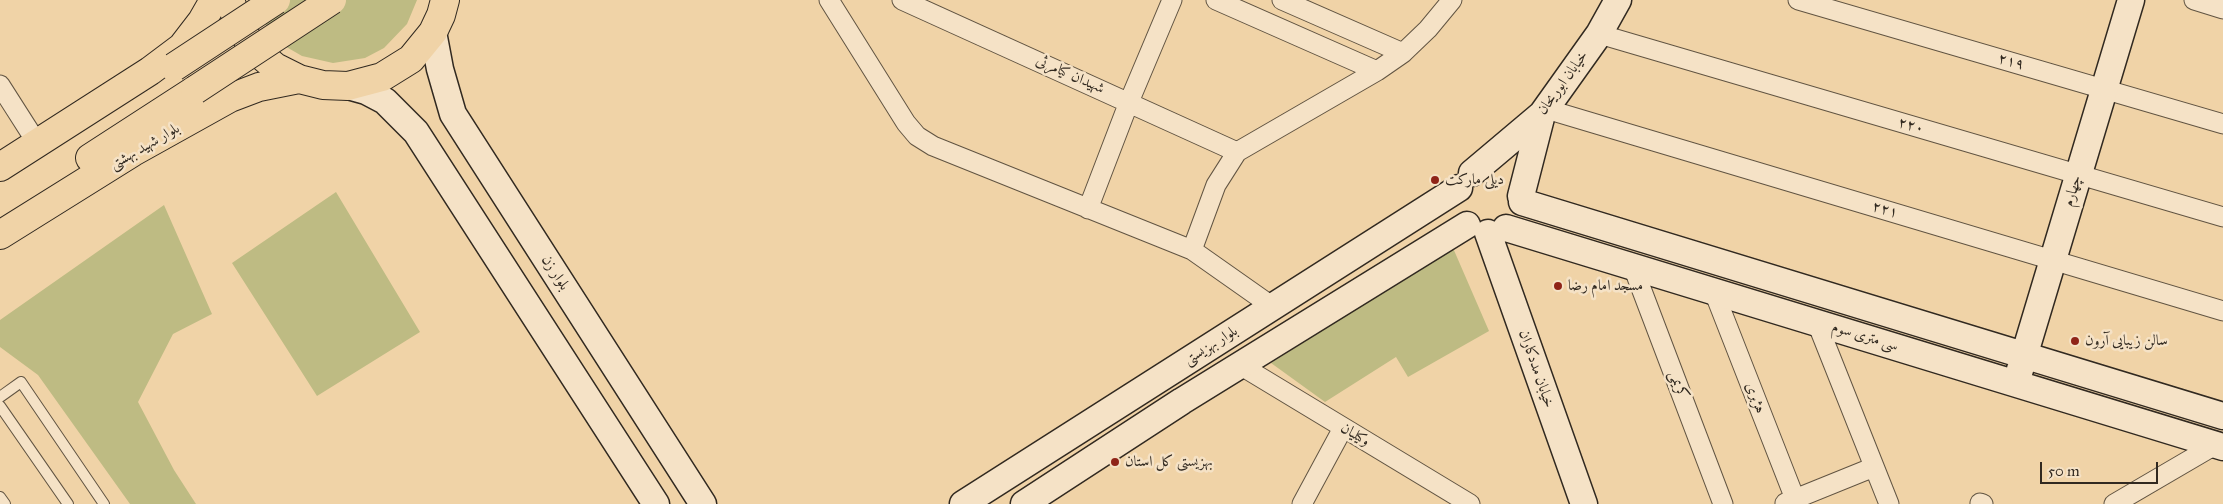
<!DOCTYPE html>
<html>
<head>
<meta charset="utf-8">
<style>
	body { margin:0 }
	#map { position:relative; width:2223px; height:504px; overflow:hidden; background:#f0d3a7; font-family:"IM FELL Great Primer",serif }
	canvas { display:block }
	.scale { position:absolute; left:2040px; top:462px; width:118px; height:22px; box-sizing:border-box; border:2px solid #312920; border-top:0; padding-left:6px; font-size:15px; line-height:18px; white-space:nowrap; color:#312920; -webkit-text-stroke:4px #f5e2c6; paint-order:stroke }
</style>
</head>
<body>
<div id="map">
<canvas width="2223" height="504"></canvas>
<div class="scale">50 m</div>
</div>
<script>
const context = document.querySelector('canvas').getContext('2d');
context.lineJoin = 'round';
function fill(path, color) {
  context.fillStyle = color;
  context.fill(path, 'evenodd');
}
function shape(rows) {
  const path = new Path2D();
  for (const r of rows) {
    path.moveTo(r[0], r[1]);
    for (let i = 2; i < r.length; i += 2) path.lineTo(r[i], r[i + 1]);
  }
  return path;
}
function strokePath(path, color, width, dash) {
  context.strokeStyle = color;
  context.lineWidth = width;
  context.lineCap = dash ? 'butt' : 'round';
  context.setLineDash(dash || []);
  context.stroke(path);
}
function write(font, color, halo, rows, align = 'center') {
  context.font = font + ' "IM FELL Great Primer",Amiri,serif';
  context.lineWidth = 5;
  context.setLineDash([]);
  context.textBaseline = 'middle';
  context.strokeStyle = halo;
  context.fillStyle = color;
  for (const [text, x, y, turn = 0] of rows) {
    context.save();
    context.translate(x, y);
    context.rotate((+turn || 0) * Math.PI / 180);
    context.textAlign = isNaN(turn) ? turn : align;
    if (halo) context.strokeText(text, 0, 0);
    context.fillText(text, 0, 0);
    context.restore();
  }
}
fill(shape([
	[254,0,417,0,407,24,384,48,365,58,333,63,302,56,283,45,262,20],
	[336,192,420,332,317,396,232,263],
	[164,205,212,314,173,334,138,402,174,470,196,504,130,504,38,375,0,347,0,320],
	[1453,248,1489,331,1408,377,1396,357,1325,402,1271,363]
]), '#bebb83');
const lane = shape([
	[0,397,21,382,104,504],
	[0,406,68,504],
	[0,497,5,504]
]);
const street = shape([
	[829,0,906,123,917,136,933,146,1192,250],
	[902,0,1237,152],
	[1216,0,1377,71],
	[1282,0,1403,53],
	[1798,0,2223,124],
	[2194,0,2223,9],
	[1599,34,2223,217],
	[0,85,37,143],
	[1546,109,2223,311],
	[1088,209,1129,102,1172,0],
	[1633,267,1723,504],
	[1714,292,1797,504],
	[1273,307,1192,250,1216,185,1237,152,1377,71,1403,53,1428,29,1452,0],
	[1817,323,1889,504],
	[1240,365,1470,504],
	[1785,503,1874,467],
	[1980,503,1983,504],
	[1302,504,1343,428],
	[2114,504,2215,445]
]);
const secondary = shape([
	[433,32,440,69,453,114,703,504],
	[348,86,366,91,385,101,416,132,656,504],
	[1472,173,1542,114,1599,34,1618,0],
	[1521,196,1542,114],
	[1522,202,2223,416],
	[1506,228,2223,447],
	[1488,233,1584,504],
	[2019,373,2131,0],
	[963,504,1459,188],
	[1024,504,1182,401,1467,225]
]);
const primary = shape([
	[230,0,240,28,255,50,275,67,299,79,323,85,348,86,382,77,411,59,433,32,441,15,445,0],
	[90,158,195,90],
	[0,167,150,71,182,47,202,21,214,0],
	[0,235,133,152,230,98,259,87,299,79]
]);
strokePath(lane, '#615442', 12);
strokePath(street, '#615442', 21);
strokePath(secondary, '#312920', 29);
strokePath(primary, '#312920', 30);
strokePath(lane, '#f5e2c6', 10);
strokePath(street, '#f5e2c6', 19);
strokePath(secondary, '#f5e2c6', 26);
strokePath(primary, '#f0d3a7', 28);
const primaryBridge = shape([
	[174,67,276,0],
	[195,90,332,0]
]);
strokePath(primaryBridge, '#312920', 30, []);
strokePath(primaryBridge, '#f0d3a7', 28);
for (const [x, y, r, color] of [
	[1435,180,5,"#8f2418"],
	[1558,286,5,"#8f2418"],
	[2075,341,5,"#8f2418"],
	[1115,462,5,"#8f2418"]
]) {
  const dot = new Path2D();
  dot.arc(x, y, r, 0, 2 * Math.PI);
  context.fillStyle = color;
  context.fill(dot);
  strokePath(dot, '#f5e2c6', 2);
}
write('15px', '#312920', '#f5e2c6', [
	["۲۱۹",2011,62,16],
	["شهیدان کیامرثی",1070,75,24],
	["خیابان ابوریحان",1563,83,-54],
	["۲۲۰",1911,126,16],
	["بلوار شهید بهشتی",145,147,-30],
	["چهارم",2073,191,-73],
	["۲۲۱",1885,210,17],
	["بلوار زن",555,273,57],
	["سی متری سوم",1865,337,17],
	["بلوار بهزیستی",1211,346,-32],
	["خیابان مددکاران",1536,369,71],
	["کریمی",1678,385,69],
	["هژبری",1755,398,69],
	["وکیلیان",1355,435,31]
]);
write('15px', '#312920', '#f5e2c6', [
	["دیلی مارکت",1445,180],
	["مسجد امام رضا",1568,286],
	["سالن زیبایی آرون",2085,341],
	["بهزیستی کل استان",1125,462]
], 'left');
</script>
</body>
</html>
